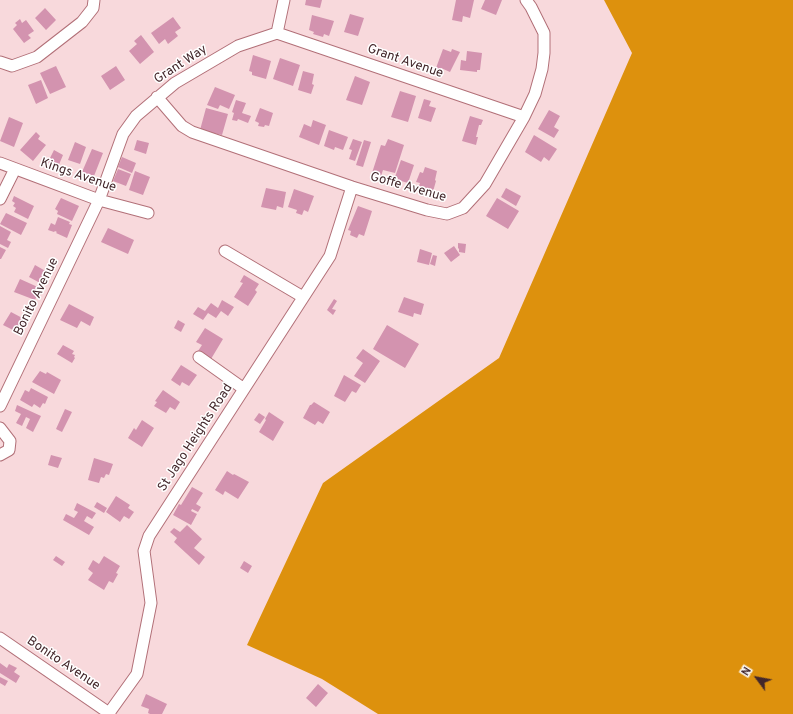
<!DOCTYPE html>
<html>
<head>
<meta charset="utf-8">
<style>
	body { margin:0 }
	#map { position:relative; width:793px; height:714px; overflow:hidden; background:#f8d9dc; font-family:Overpass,sans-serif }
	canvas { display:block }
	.north { position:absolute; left:737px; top:658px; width:40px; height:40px; -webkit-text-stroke:3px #fff; paint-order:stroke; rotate:302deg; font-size:11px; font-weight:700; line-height:16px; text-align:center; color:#43272b }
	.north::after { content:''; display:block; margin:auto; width:14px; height:18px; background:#43272b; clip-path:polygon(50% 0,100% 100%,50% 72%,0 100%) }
</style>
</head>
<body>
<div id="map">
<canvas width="793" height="714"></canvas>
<div class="north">N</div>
</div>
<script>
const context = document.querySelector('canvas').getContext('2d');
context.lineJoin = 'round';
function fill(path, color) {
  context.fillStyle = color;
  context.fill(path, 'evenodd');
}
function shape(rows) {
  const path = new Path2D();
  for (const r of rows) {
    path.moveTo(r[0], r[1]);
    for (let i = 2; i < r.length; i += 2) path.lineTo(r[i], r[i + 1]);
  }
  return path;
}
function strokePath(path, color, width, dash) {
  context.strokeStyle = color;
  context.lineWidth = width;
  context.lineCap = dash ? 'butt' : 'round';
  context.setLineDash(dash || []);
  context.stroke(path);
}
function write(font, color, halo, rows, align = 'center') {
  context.font = font + ' Overpass,sans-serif';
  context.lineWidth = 3;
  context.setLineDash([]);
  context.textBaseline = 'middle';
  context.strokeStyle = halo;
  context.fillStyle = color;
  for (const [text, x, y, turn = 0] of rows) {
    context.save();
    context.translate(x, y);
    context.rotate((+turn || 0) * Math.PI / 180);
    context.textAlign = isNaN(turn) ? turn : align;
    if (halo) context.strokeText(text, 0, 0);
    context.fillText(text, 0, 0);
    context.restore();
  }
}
fill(shape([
	[604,0,793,0,793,714,378,714,322,679,247,645,323,483,499,358,632,53]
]), '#dd910d');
fill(shape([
	[306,0,322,0,320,8,305,5],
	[456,0,474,0,470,18,463,16,462,22,452,20],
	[485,0,502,0,496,15,481,9],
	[45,8,56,20,46,30,35,18],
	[350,14,364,18,358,36,344,32],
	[312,15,334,21,329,36,324,34,323,37,313,34,314,32,309,30],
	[173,17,181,28,175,32,178,36,168,44,165,39,159,44,151,33],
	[20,19,22,23,26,20,34,31,28,35,31,38,24,43,13,29,17,25,15,23],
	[141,35,154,52,140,64,129,51,137,44,134,41],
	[443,49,451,52,452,49,460,52,450,72,441,68,441,70,436,68],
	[467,51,482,53,480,70,477,70,477,72,460,70,461,60,466,61],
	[253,55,271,61,266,79,252,75,252,72,249,71],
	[280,58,300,65,293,86,273,79],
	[56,66,66,87,50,94,40,73],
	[116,66,125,80,110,90,101,76],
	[303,71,314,74,312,84,314,85,311,94,298,90],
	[355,76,370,82,362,105,346,100],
	[41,80,48,98,36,104,28,85],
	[215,87,235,95,229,109,220,105,218,109,207,105],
	[400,91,416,96,408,122,391,117],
	[424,99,431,101,429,106,436,108,431,122,418,118],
	[236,100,246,103,242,113,251,116,248,123,238,119,237,121,232,120,234,113,232,112],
	[206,108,228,114,222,135,200,130],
	[260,108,273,113,269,126,265,125,264,127,258,126,259,123,255,121],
	[549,110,560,116,554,127,559,130,554,138,538,129],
	[470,116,483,120,481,125,479,125,476,137,478,137,476,145,462,141],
	[9,117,23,123,14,147,0,141],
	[313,120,326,125,319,145,299,137,304,124,311,127],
	[329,130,348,137,343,150,335,147,334,150,324,146],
	[36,132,40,136,38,139,46,145,33,161,20,150],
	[534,135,557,149,549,161,544,157,541,162,525,152],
	[353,139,362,142,355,161,349,159,352,150,349,149],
	[388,139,404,145,395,173,383,170,381,176,372,173,381,145,385,146],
	[137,140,149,143,146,154,134,150],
	[364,140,371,142,363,167,356,165],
	[75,142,86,147,80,164,68,160],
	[92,149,103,153,94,176,82,172],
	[54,150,63,155,58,167,48,162],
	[122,157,136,163,132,173,118,167],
	[401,160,414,165,408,183,398,180,398,178,395,177],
	[425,167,437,171,435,180,436,181,432,195,417,191,420,183,416,182,420,172,423,173],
	[118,169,131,174,126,186,113,181],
	[135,171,150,177,143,195,129,190],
	[266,188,286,192,283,208,277,206,276,210,261,207],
	[506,188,521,196,516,206,501,197],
	[294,189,314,196,308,212,304,210,302,215,296,213,297,210,288,207],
	[14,196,34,206,28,219,14,212,16,208,13,206,15,203,12,201],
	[61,198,79,206,72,221,57,214,58,211,55,209],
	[497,198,519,211,508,229,486,216],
	[358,206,372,211,364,236,359,234,357,238,350,235,351,231,348,230],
	[6,213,27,223,21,235,0,224],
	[58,217,70,222,69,224,72,225,67,238,56,233,57,232,55,231,54,232,48,230,51,223,55,225],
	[0,226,11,232,7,240,11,242,8,248,0,244],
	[108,228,134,240,128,254,101,242],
	[458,243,466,244,465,253,459,252,459,249,458,248],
	[454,246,460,255,451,262,444,253],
	[0,247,6,250,1,259,0,259],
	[420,249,432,253,429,265,417,262],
	[433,255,437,256,435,266,430,264],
	[35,265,49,273,48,275,49,276,46,282,44,281,42,284,29,277],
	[244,275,259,284,255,290,257,292,248,306,234,297,243,283,240,282],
	[20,279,40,288,35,300,14,292],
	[404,297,424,304,421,315,414,313,413,317,398,312],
	[334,299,337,301,332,309,336,310,333,315,327,310],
	[222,300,234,307,228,316,221,311,216,318,208,313,203,320,193,314,198,307,205,311,211,303,218,308],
	[69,304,94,317,90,326,81,321,77,328,60,320],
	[11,312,26,320,19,333,3,325],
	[178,320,185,324,181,332,174,328],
	[387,325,419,344,405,368,373,349],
	[205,328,223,339,211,359,198,351,202,345,196,342],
	[63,345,74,351,72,354,75,355,74,357,75,358,72,363,57,354],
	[363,349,380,361,365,383,354,376,363,363,356,358],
	[181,365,197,375,189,386,182,382,180,386,171,380],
	[40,371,46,374,47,372,61,380,54,394,32,382],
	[344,375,361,385,356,393,352,391,345,402,334,396],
	[31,388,48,397,45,404,43,403,40,408,34,404,32,407,20,400,25,390,29,392],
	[163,390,180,402,175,410,170,407,166,413,154,406,157,402,155,401],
	[314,402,330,412,323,424,318,421,315,425,303,418,310,405,311,405],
	[17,405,41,416,33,432,26,428,30,419,26,417,22,426,16,423,21,414,15,411],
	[65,409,72,412,62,432,56,429],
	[269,412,284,422,273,441,259,432,266,420,265,419],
	[259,413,265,417,260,424,254,420],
	[142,420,154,428,142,447,128,438,134,428,136,430],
	[51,455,62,458,58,468,48,465],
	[94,458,113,464,109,475,106,474,104,478,101,477,99,483,88,480],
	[227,471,233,475,234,474,249,482,238,499,225,491,223,495,215,490],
	[192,487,203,493,196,504,201,507,198,512,192,509,191,511,197,514,191,525,173,515,179,504,181,505],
	[116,496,130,505,128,508,134,512,129,519,124,516,120,522,106,512],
	[97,502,107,508,104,513,94,507],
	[77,503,96,513,92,519,87,516,84,521,94,527,89,535,63,520,66,514,74,518,78,512,74,510],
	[187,525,202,539,194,548,205,557,199,565,174,542,177,538,170,532,174,528,180,532],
	[56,556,65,562,62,566,53,560],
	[104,556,120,566,116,573,118,574,113,583,109,581,104,590,88,580,93,573,88,569,93,560,99,564],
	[244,561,252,566,248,573,240,568],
	[0,663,7,668,9,664,17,668,14,672,20,676,16,683,0,673],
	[0,677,8,681,5,686,0,683],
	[318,684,328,693,316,707,306,698],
	[146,694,167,704,162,714,150,714,148,713,149,709,141,706]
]), '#d393af');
const minor = shape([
	[277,33,524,117],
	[0,62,12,66,37,57,82,22,93,8,94,0],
	[157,97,182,126,192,132,352,187,427,210,447,214,463,208,485,184,524,117,535,94,542,69,544,53,544,33,531,7,526,0],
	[0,163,99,200,148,213],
	[0,199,15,169],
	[225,251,303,297],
	[199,357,244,389],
	[0,406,99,200,123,134,136,116,175,83,238,46,277,33,284,0],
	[0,428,10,441,9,450,0,455],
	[0,638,109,713],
	[110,714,109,713,137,674,151,603,144,551,149,536,330,256,352,187]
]);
strokePath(minor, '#b27078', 13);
strokePath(minor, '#fff', 11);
write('13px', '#43272b', '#fff', [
	["Grant Avenue",405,62,19],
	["Grant Way",181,65,-33],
	["Kings Avenue",78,176,19],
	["Goffe Avenue",408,188,16],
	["Bonito Avenue",37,297,-64],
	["St Jago Heights Road",196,438,-57],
	["Bonito Avenue",63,664,34]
]);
</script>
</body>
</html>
